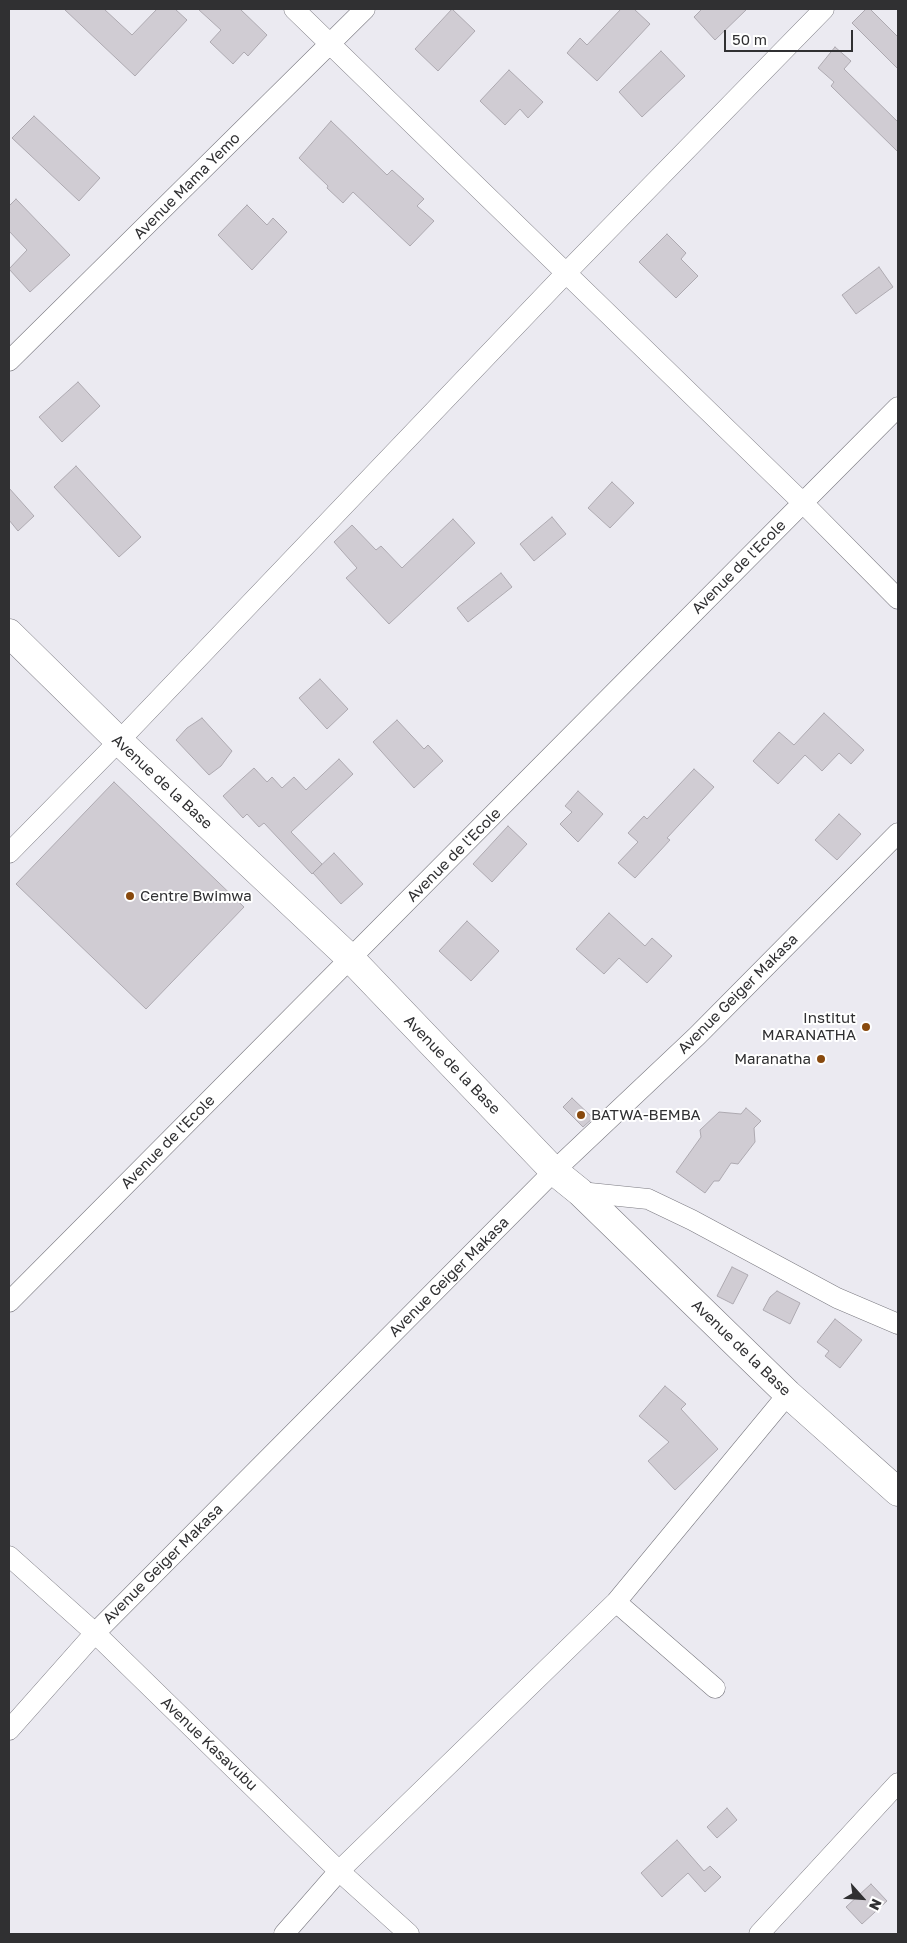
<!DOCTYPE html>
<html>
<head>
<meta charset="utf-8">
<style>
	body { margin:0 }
	#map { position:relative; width:907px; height:1943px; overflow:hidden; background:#ebeaf1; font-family:"Golos Text",sans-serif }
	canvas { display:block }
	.frame { position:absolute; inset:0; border:10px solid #303032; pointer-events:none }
	.north { position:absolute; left:837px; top:1873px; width:50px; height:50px; -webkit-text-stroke:4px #fff; paint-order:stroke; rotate:116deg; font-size:14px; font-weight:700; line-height:20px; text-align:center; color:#303032 }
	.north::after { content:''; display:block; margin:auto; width:18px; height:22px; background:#303032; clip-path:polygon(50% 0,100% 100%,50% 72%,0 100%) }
	.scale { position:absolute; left:724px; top:30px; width:129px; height:22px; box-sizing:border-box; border:2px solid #303032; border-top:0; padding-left:6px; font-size:15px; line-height:18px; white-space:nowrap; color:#303032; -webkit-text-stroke:4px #fff; paint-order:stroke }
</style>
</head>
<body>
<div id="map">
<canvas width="907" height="1943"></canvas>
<div class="frame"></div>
<div class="north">N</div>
<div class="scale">50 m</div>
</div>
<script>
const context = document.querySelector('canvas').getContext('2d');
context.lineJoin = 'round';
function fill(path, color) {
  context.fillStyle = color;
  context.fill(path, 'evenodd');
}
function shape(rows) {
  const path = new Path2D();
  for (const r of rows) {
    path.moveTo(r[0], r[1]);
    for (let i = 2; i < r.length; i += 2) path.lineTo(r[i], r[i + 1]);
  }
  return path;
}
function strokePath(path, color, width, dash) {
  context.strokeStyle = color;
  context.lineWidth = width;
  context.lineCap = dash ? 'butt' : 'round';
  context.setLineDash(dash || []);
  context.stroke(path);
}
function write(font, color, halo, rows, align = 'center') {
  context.font = font + ' "Golos Text",sans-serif';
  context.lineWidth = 4;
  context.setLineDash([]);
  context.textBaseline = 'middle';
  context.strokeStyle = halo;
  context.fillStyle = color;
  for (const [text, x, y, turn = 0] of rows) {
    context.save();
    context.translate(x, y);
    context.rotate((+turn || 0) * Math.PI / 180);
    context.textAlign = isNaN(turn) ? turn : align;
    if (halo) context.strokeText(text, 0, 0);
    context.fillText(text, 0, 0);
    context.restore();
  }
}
const building = shape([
	[64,9,104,9,132,35,157,9,175,9,187,20,135,76,64,9],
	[198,9,240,9,267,35,248,56,244,52,233,64,210,42,221,30,198,9],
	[452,9,475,31,438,71,415,49,452,9],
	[621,9,634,9,650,24,597,81,567,53,580,38,587,45,621,9],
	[702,9,747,9,715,40,694,17,702,9],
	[866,9,870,9,898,37,898,69,852,23,866,9],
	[835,47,851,61,844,69,898,122,898,152,831,86,834,82,818,68,835,47],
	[661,51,685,76,642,117,619,92,661,51],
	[509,70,543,102,528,118,520,109,505,125,480,101,509,70],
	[34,116,100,178,79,201,12,138,34,116],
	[331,121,387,175,392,170,424,199,417,206,434,221,410,246,353,192,343,203,327,188,328,186,299,158,331,121],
	[16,199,70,255,30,292,9,269,27,250,9,231,9,206,16,199],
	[247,205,267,225,273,218,287,232,252,270,218,235,247,205],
	[667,234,686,253,681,259,698,276,676,298,639,262,667,234],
	[879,267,893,287,856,314,842,295,879,267],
	[78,382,100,406,62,442,39,417,78,382],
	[76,466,141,537,119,557,54,487,76,466],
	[612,482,634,503,610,528,588,508,612,482],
	[9,488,34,516,18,531,9,520,9,488],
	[552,517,566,534,534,561,520,544,552,517],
	[453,519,475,543,389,624,346,578,357,568,334,542,352,525,376,550,381,546,402,568,453,519],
	[501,573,512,587,468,622,457,608,501,573],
	[320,679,348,709,327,729,299,698,320,679],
	[824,713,864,750,851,764,839,753,822,771,805,755,778,784,753,761,779,732,794,745,824,713],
	[202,718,232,751,221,766,209,775,176,740,187,728,202,718],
	[397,720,424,749,428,745,443,761,414,788,373,742,397,720],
	[339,759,353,774,291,832,322,864,312,874,264,823,259,827,247,814,243,818,223,796,254,768,267,782,272,777,282,788,294,777,306,790,339,759],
	[694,769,714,787,667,838,670,840,635,878,618,863,638,842,628,833,644,816,647,819,694,769],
	[114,782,244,907,146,1009,16,884,114,782],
	[578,791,603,814,578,842,560,824,572,812,565,806,578,791],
	[839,814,861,834,837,860,815,840,839,814],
	[508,826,527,844,492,882,473,864,508,826],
	[334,853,363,884,341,904,313,873,334,853],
	[609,913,645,946,652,938,672,956,647,983,619,958,604,974,576,949,609,913],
	[467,921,499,951,471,981,439,951,467,921],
	[572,1098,593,1118,583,1127,563,1107,572,1098],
	[746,1108,761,1121,754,1128,755,1142,738,1164,731,1163,719,1181,714,1181,705,1193,676,1172,701,1137,700,1130,719,1112,741,1114,746,1108],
	[732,1267,748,1275,733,1304,717,1296,732,1267],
	[777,1291,800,1303,790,1324,763,1310,770,1297,777,1291],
	[835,1319,862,1340,840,1368,825,1356,829,1351,817,1342,835,1319],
	[665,1386,686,1404,681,1409,718,1449,675,1490,648,1461,669,1442,639,1416,665,1386],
	[727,1808,737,1820,717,1838,707,1827,727,1808],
	[677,1840,704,1871,710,1866,721,1877,705,1892,688,1873,662,1897,641,1873,677,1840],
	[871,1884,887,1901,862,1924,846,1907,871,1884]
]);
fill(building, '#d0ccd3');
strokePath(building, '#ada9b0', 1);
const minor = shape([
	[294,9,803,503,898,599],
	[9,361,365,9],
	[9,853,119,741,567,272,824,9],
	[580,1192,648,1199,692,1220,837,1298,898,1324],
	[9,1302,898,407],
	[9,1556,95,1633,339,1871,409,1934],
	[616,1602,715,1688],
	[9,1730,95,1633,554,1171,697,1036,898,833],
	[284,1934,339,1871,616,1602,788,1394],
	[759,1934,898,1783]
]);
const secondary = shape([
	[9,633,119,741,351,959,554,1171,580,1192,788,1394,898,1492]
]);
strokePath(minor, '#7a7980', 21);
strokePath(secondary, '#7a7980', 29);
strokePath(minor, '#fff', 20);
strokePath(secondary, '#fff', 28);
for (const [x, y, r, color] of [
	[130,896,5,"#88490d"],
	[866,1027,5,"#88490d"],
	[821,1059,5,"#88490d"],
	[581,1115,5,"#88490d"]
]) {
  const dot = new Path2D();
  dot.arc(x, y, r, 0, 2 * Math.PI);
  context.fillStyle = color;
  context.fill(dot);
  strokePath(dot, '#fff', 2);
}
write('15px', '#303032', '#fff', [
	["Avenue Mama Yemo",187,186,-45],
	["Avenue de l'Ecole",739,567,-45],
	["Avenue de la Base",162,782,43],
	["Avenue de l'Ecole",454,855,-45],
	["Avenue Geiger Makasa",738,994,-45],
	["Avenue de la Base",452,1065,46],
	["Avenue de l'Ecole",168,1142,-45],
	["Avenue Geiger Makasa",449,1277,-45],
	["Avenue de la Base",741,1348,44],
	["Avenue Geiger Makasa",163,1564,-45],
	["Avenue Kasavubu",209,1744,44]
]);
write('15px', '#303032', '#fff', [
	["Centre Bwimwa",140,896],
	["Institut",856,1018,"right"],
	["MARANATHA",856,1035,"right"],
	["Maranatha",811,1059,"right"],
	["BATWA-BEMBA",591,1115]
], 'left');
</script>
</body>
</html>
